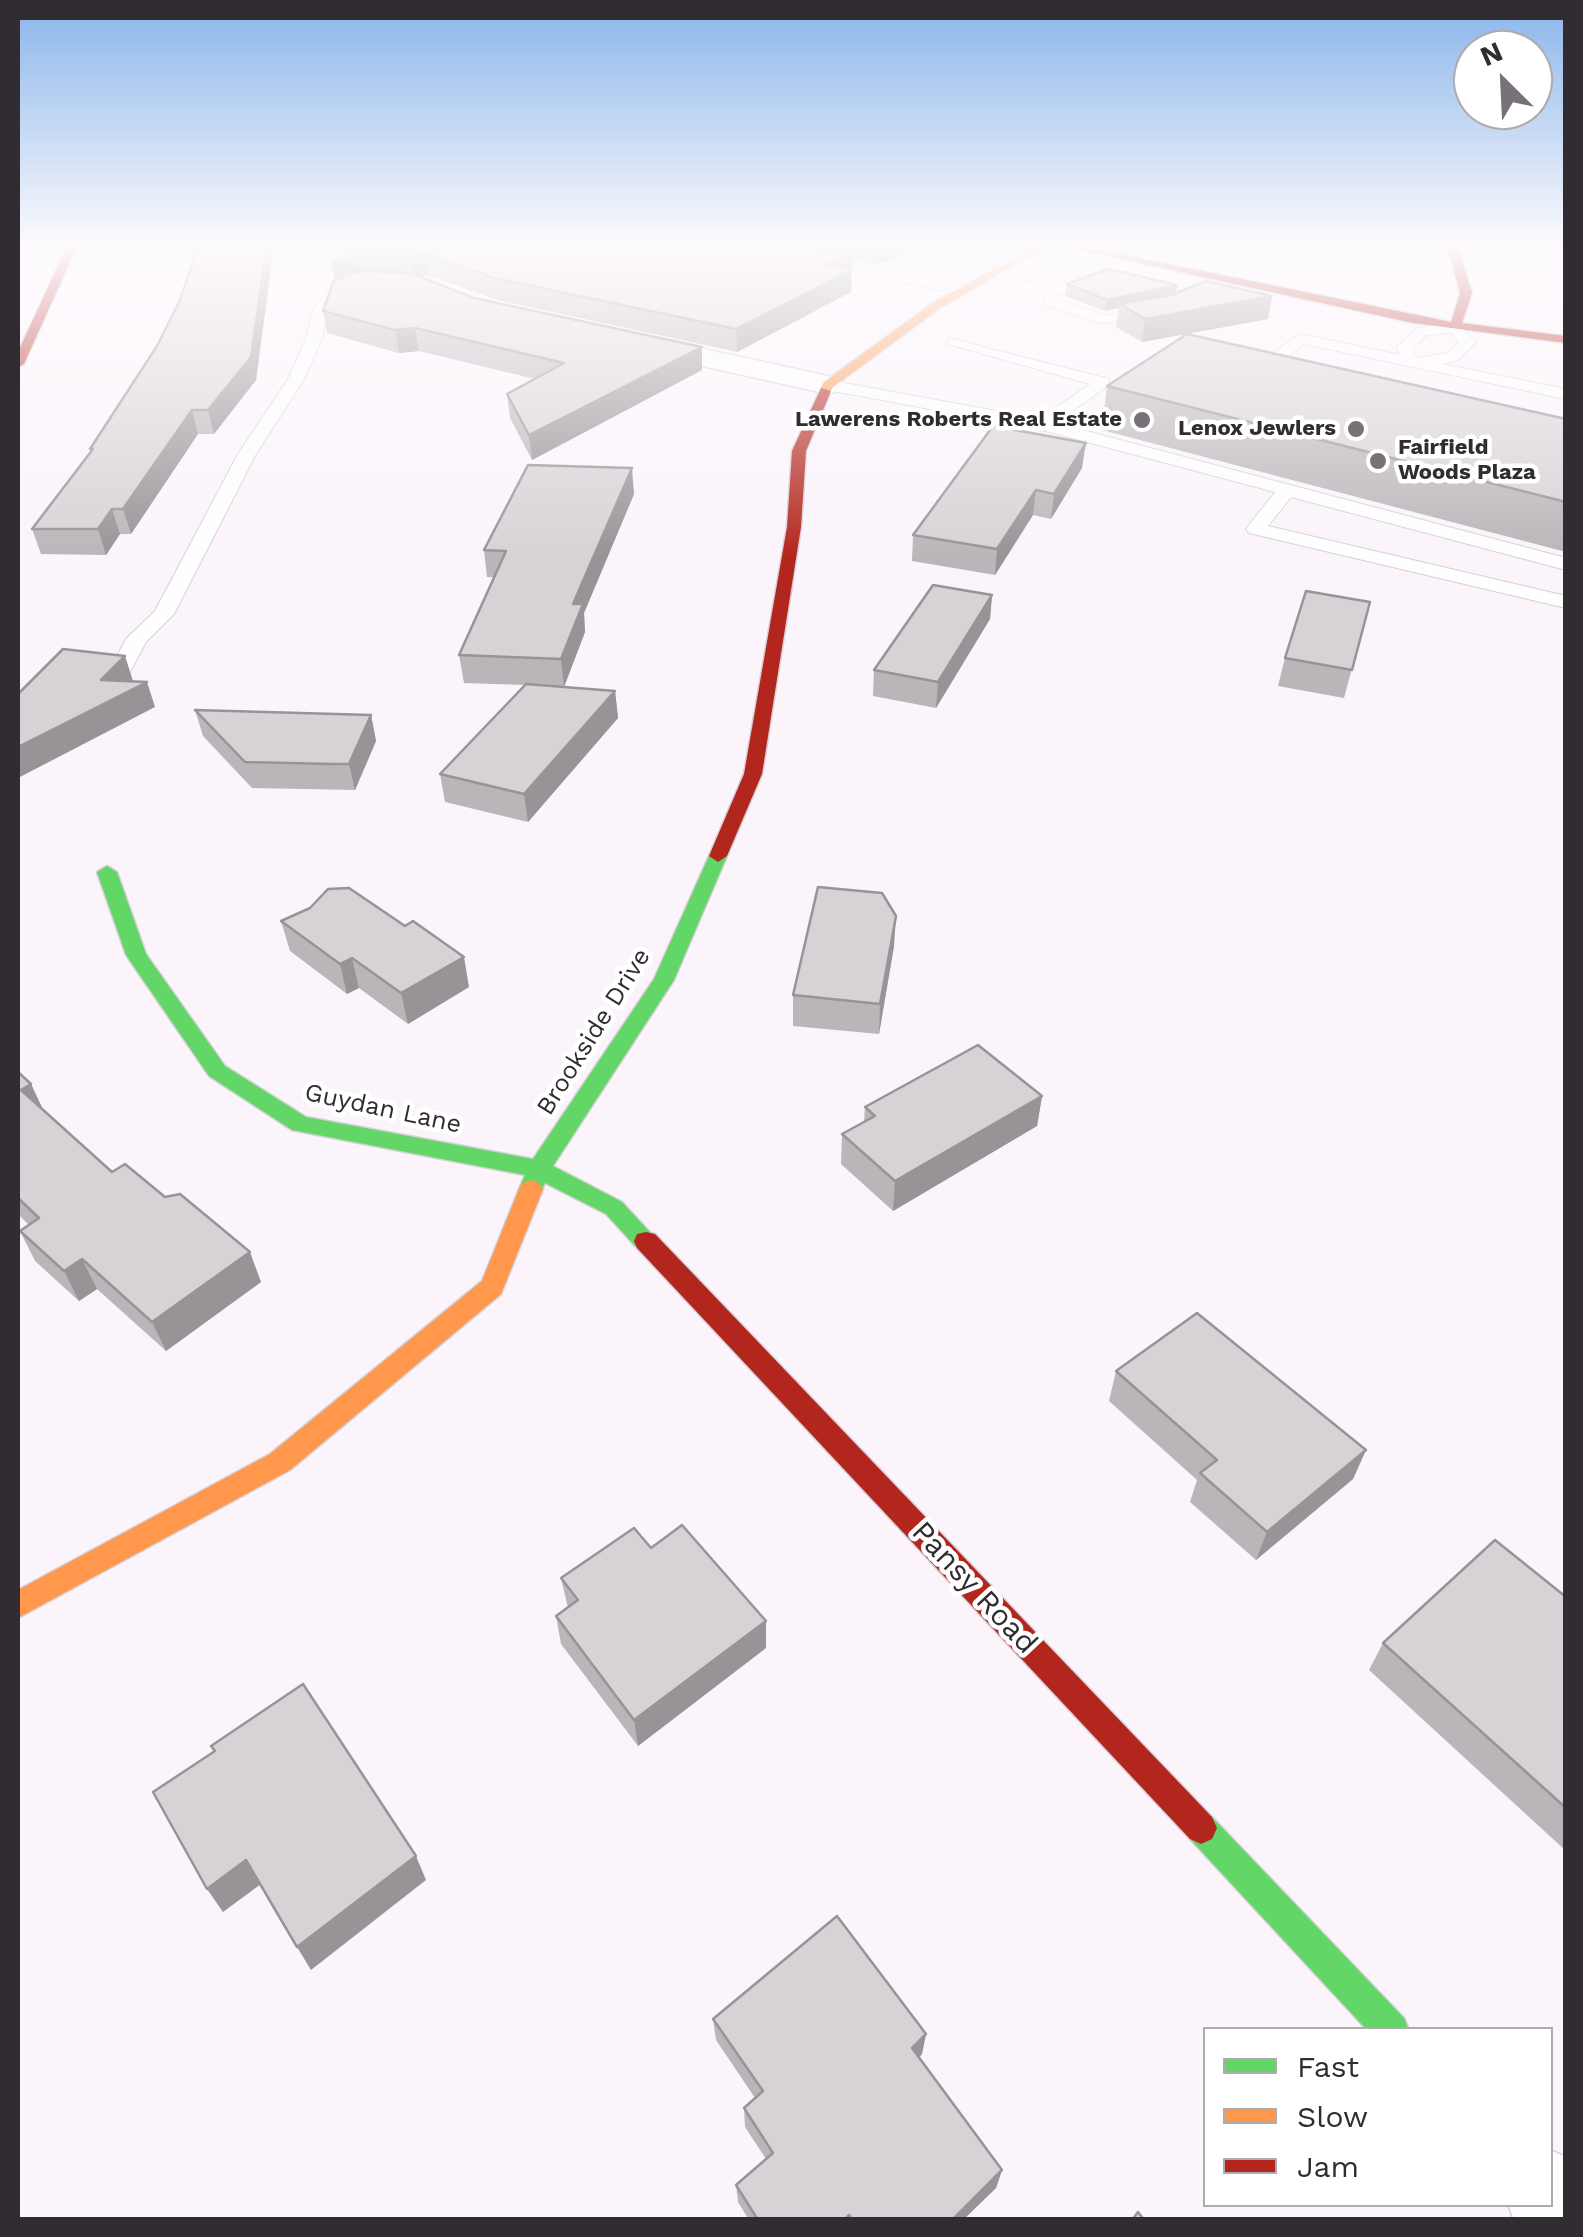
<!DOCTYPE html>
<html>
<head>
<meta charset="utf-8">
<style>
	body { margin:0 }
	#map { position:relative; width:1583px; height:2237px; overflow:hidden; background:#fbf5fb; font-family:"Work Sans",sans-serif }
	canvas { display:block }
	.frame { position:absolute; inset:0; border:20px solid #302c31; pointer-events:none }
	.legend { position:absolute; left:1203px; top:2027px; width:350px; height:180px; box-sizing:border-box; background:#fff; border:2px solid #acabad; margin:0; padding:12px 18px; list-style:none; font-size:30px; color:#302c31 }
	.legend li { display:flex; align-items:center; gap:20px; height:50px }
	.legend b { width:50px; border:2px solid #acabad }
	.north { position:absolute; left:1453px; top:30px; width:100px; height:100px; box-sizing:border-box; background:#fff; border:2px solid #acabad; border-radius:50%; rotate:336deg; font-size:28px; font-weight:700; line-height:40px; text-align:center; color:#302c31 }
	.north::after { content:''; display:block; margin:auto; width:35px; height:45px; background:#777278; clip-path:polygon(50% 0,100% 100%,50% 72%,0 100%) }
</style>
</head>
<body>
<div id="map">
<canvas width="1583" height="2237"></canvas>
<div class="frame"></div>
<ul class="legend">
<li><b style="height:12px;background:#63d668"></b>Fast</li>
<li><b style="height:12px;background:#ff974d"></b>Slow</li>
<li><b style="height:12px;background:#b3261e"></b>Jam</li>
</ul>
<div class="north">N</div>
</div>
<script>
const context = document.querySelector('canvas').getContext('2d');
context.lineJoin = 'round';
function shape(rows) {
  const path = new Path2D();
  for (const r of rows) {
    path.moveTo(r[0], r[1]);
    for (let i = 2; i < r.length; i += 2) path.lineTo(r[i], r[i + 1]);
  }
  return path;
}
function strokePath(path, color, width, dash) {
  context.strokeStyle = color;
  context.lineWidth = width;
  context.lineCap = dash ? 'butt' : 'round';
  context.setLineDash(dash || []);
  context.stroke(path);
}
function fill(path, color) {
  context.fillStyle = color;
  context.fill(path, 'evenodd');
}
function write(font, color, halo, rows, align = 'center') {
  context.font = font + ' "Work Sans",sans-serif';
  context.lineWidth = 9;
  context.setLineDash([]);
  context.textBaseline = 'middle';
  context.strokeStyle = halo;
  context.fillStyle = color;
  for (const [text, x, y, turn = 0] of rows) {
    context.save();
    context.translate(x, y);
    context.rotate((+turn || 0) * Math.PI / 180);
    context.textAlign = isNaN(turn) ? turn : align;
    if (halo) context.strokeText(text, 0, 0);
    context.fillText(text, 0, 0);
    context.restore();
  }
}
const lane = shape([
	[930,244,948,244,1015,265,1008,269,964,260,930,244],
	[1157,244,1173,244,1142,266,1058,295,1059,300,1105,315,1159,310,1162,313,1154,318,1099,323,1047,306,1043,293,1054,286,988,272,995,268,1069,280,1132,260,1157,244],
	[813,255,962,287,969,291,962,295,808,262,808,256,813,255],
	[353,283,365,286,336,299,328,312,322,339,303,381,256,454,174,614,146,642,129,674,113,674,110,669,126,639,155,611,238,454,287,381,306,339,312,312,326,293,353,283],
	[1455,322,1476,342,1458,360,1442,364,1566,389,1566,399,1304,344,1258,379,1240,375,1301,334,1400,355,1396,348,1415,329,1455,322],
	[1451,332,1459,342,1447,353,1418,358,1412,349,1425,336,1451,332],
	[948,338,1109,379,1109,385,1056,423,1566,558,1566,570,1291,497,1268,526,1566,596,1566,608,1249,533,1246,529,1275,492,1042,430,828,390,820,385,828,380,1040,419,1090,384,948,344,948,338]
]);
const street = shape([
	[631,333,828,376,839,379,843,385,839,391,828,394,621,348,617,342,621,336,631,333],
	[1550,2150,1566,2157,1566,2220,1514,2220,1508,2204,1550,2204,1550,2150]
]);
const fast = shape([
	[718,850,727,856,674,980,553,1166,622,1202,658,1241,655,1248,646,1250,637,1248,606,1214,545,1183,539,1195,531,1198,523,1195,519,1189,525,1175,292,1130,209,1076,126,955,97,872,107,866,117,872,146,954,225,1066,306,1117,533,1159,654,979,709,856,718,850],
	[1201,1812,1212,1817,1404,2018,1409,2030,1367,2030,1190,1839,1185,1828,1190,1817,1201,1812]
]);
const slow = shape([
	[1040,244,1052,244,941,307,833,387,829,394,819,391,824,382,933,303,1040,244],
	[531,1180,539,1183,543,1189,501,1294,290,1470,18,1618,18,1590,270,1454,482,1281,519,1189,523,1183,531,1180]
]);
const jam = shape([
	[68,244,78,244,24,364,18,367,18,352,68,244],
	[1052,244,1071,244,1451,322,1460,293,1447,244,1457,244,1472,293,1462,323,1566,336,1566,343,1413,323,1052,244],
	[821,388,831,391,806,451,801,527,762,774,727,856,718,862,709,856,744,774,787,527,792,451,821,388],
	[646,1232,655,1234,1212,1817,1217,1828,1212,1839,1201,1844,1190,1839,637,1248,634,1241,637,1234,646,1232]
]);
strokePath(lane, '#d5d1d6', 2);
strokePath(street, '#d5d1d6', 3);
strokePath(fast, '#d5d1d6', 3);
strokePath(slow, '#d5d1d6', 3);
strokePath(jam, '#d5d1d6', 3);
fill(lane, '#fefefe');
fill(street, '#fefefe');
fill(fast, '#63d668');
fill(slow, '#ff974d');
fill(jam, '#b3261e');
fill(shape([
	[358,244,928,244,877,265,852,260,851,292,737,352,497,300,427,275,421,277,474,298,702,370,532,460,510,418,507,394,535,379,419,351,399,353,327,333,323,311,335,280,332,264],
	[1555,244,1566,244,1566,253],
	[272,259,256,380,214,434,198,434,131,534,120,534,106,555,41,554,32,529,91,451,90,449],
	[1067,284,1177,285,1176,293,1268,319,1142,342,1116,327,1119,308,1105,311,1065,296],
	[1107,386,1566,419,1566,552,1102,430],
	[1082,468,1051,519,1033,515,995,575,912,561,913,535],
	[634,494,584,613,585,632,564,687,615,691,618,718,528,822,445,802,440,774,525,685,464,683,459,655,495,577,487,577,484,550],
	[992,595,990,619,936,708,873,696,874,670],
	[1370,602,1344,698,1278,686,1285,658],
	[195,710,371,715,376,741,355,790,252,788,203,736],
	[281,921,469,987,408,1024,359,988,347,994,290,951],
	[894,946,879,1034,793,1026,793,995],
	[18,1072,31,1084,43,1110,112,1172,261,1282,166,1351,97,1289,79,1301,35,1261,20,1231,29,1225,18,1214],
	[1042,1096,1037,1126,893,1211,841,1164,842,1134,864,1122,865,1107],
	[1116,1371,1366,1450,1353,1479,1256,1560,1190,1502,1197,1480,1109,1401],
	[651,1548,766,1648,638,1746,561,1644,556,1616,568,1608,561,1578],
	[1566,1597,1566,1851,1369,1670,1383,1643],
	[713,2019,926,2034,922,2054,919,2058,1002,2170,996,2188,963,2220,749,2220,738,2202,736,2185,766,2159,745,2127,744,2108,755,2098,716,2040]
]), '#bab5b8');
fill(shape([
	[267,244,269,244,272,259,256,380,214,434,208,410],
	[877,244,928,244,877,265],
	[424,254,427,275,414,279,411,257],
	[852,254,851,292,737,352,736,329,825,264],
	[357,256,361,277,336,286,332,264],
	[1177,285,1175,297,1120,304,1119,308,1105,311,1107,300],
	[1272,296,1268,319,1142,342,1145,319],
	[415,328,419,351,399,353,395,330],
	[702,347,702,370,532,460,529,435],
	[192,410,198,434,131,534,123,509],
	[1086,443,1082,468,1051,519,1054,494],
	[632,468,634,494,584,613,585,632,564,687,561,659,573,604],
	[1036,490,1033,515,995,575,997,549],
	[112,509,120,534,106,555,98,529],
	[992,595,990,619,936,708,938,682],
	[125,656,133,681,147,682,155,707,18,778,18,747,101,680],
	[615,691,618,718,528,822,524,794],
	[371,715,376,741,355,790,349,764],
	[896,916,894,946,879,1034,880,1004],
	[464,957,469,987,408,1024,401,993],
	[352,958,359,988,347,994,340,964],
	[31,1084,45,1114,21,1090],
	[1042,1096,1037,1126,893,1211,895,1181],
	[250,1252,261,1282,166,1351,152,1322],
	[82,1259,97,1289,79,1301,64,1271],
	[1366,1450,1353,1479,1256,1560,1267,1532],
	[766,1621,766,1648,638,1746,634,1720],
	[416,1856,426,1880,311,1970,297,1947],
	[246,1860,261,1884,223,1912,207,1889],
	[926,2034,922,2054,908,2068,912,2048],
	[1002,2170,996,2188,963,2220,952,2220]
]), '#979396');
const building = shape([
	[199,244,267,244,251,357,208,410,192,410,123,509,112,509,98,529,32,529,93,449,90,449,157,346,180,300,199,244],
	[358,244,807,244,852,254,825,264,852,270,736,329,494,278,424,254,411,257,357,256,332,264,358,244],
	[1109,269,1177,285,1107,300,1067,284,1109,269],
	[360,271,410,273,474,298,702,347,529,435,507,394,564,363,415,328,395,330,323,311,334,280,360,271],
	[1206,281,1272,296,1145,319,1120,304,1171,295,1206,281],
	[1187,334,1566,419,1566,502,1107,386,1187,334],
	[993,426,1086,443,1054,494,1036,490,997,549,913,535,993,426],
	[528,465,632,468,573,604,583,604,561,659,459,655,506,551,484,550,528,465],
	[933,585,992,595,938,682,874,670,933,585],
	[1306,591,1370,602,1352,670,1285,658,1306,591],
	[63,649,125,656,101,680,147,682,18,747,18,694,63,649],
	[526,684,615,691,524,794,440,774,526,684],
	[195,710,371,715,349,764,332,764,245,762,195,710],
	[818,887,882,893,896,916,880,1004,793,995,818,887],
	[349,888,405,926,413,921,464,957,401,993,352,958,340,964,281,921,310,908,328,889,349,888],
	[978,1045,1042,1096,895,1181,842,1134,875,1116,865,1107,978,1045],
	[18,1072,31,1084,21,1090,112,1172,125,1164,165,1197,180,1194,250,1252,152,1322,82,1259,64,1271,20,1231,39,1218,18,1198,18,1072],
	[1197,1313,1366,1450,1267,1532,1200,1473,1217,1460,1116,1371,1197,1313],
	[682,1525,766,1621,634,1720,556,1616,578,1600,561,1578,634,1528,651,1548,682,1525],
	[1495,1540,1566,1597,1566,1808,1383,1643,1495,1540],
	[303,1684,416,1856,297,1947,246,1860,207,1889,153,1792,215,1751,211,1746,303,1684],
	[837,1916,926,2034,912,2048,1002,2170,952,2220,852,2220,849,2215,844,2220,758,2220,736,2185,773,2153,744,2108,763,2091,713,2019,837,1916],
	[1138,2212,1144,2220,1132,2220,1138,2212]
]);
fill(building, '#d8d2d6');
strokePath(building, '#979396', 2.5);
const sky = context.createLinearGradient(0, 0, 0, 557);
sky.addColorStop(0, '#89b5ea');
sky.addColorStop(0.44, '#fdfafd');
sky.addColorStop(1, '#fdfafd00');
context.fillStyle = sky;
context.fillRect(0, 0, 1583, 557);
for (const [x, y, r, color] of [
	[1142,420,10,"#777278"],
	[1356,429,10,"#777278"],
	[1378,461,10,"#777278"]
]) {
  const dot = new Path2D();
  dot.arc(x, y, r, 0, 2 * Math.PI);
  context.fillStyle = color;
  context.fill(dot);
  strokePath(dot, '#fff', 4);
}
write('bold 22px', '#302c31', '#fff', [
	["Lawerens Roberts Real Estate",1122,420],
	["Lenox Jewlers",1336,429],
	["Fairfield",1398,448,"left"],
	["Woods Plaza",1398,473,"left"]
], 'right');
write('25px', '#302c31', '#fff', [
	["Brookside Drive",594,1032,-58],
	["Guydan Lane",383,1109,12]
]);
write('30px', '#302c31', '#fff', [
	["Pansy Road",974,1588,47]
]);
</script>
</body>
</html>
